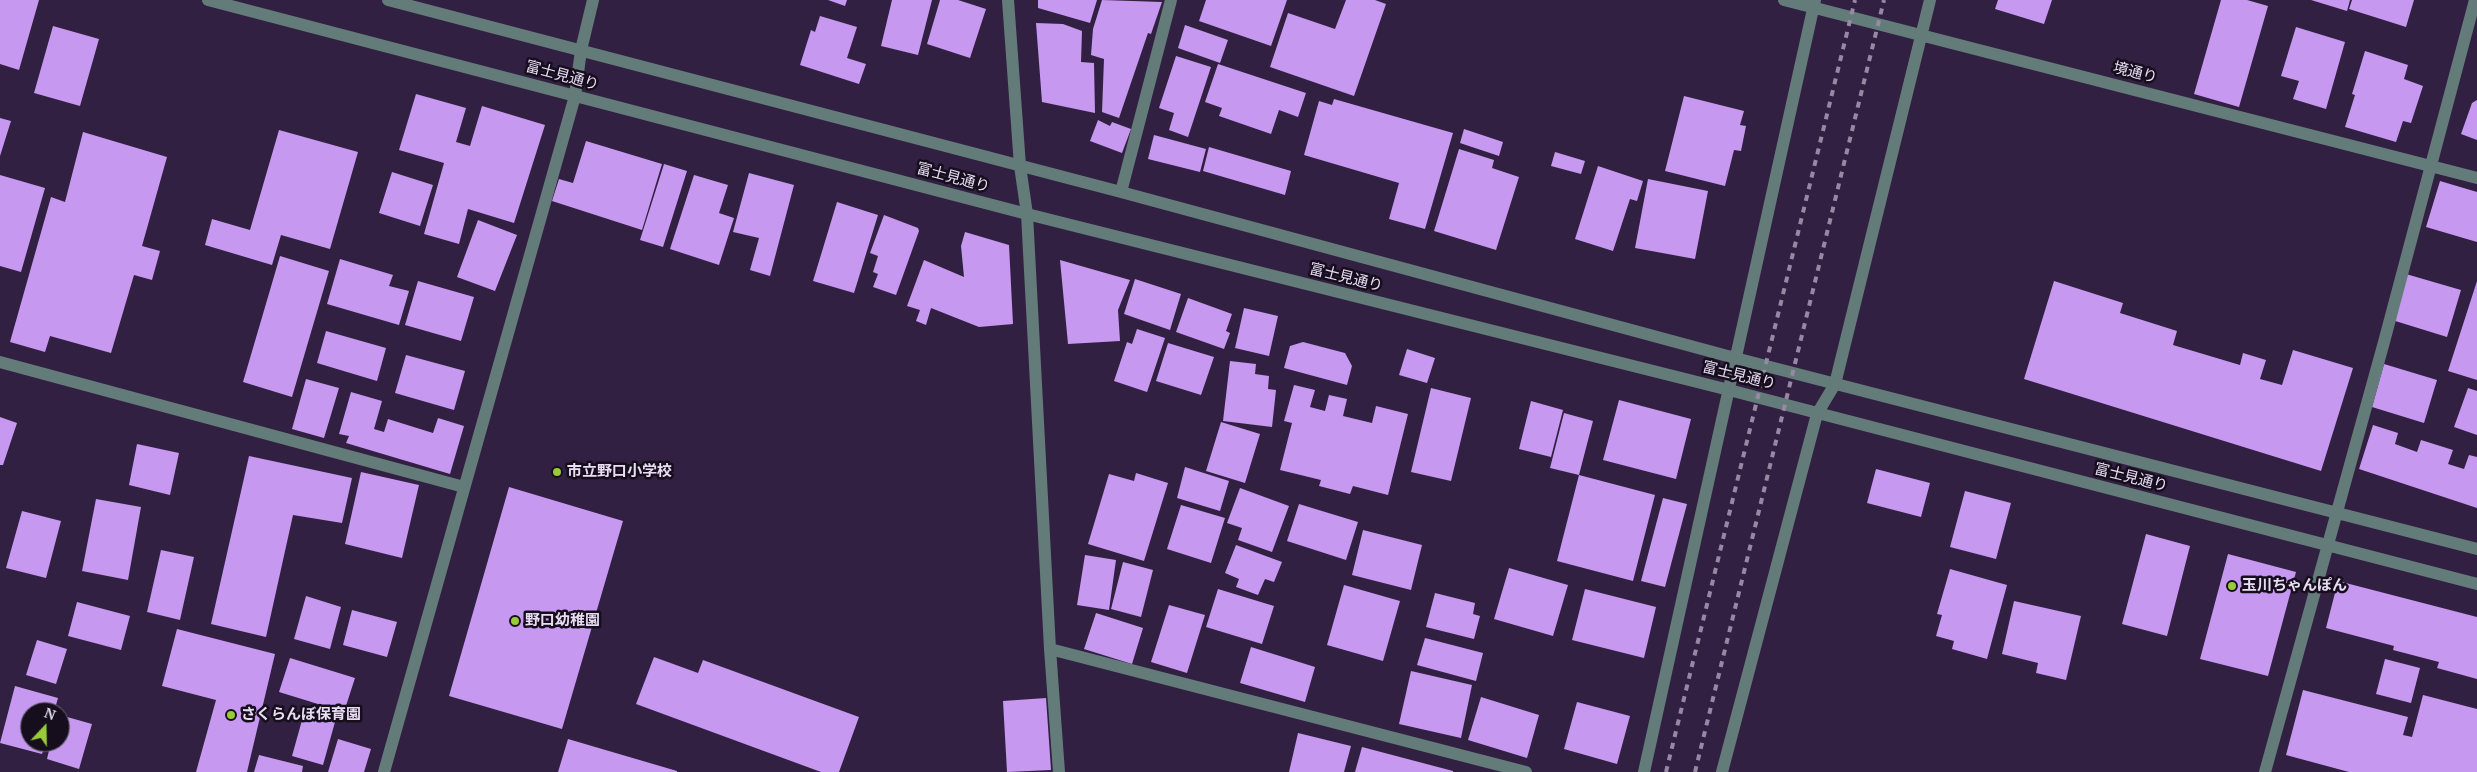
<!DOCTYPE html>
<html>
<head>
<meta charset="utf-8">
<style>
	body { margin:0 }
	#map { position:relative; width:2477px; height:772px; overflow:hidden; background:#322042; font-family:"PT Serif",serif }
	canvas { display:block }
	.north { position:absolute; left:20px; top:702px; width:50px; height:50px; box-sizing:border-box; background:#160e1d; border:1px solid #6a6173; border-radius:50%; rotate:21deg; font-size:14px; font-weight:700; line-height:20px; text-align:center; color:#e8ddf3 }
	.north::after { content:''; display:block; margin:auto; width:18px; height:22px; background:#97cc38; clip-path:polygon(50% 0,100% 100%,50% 72%,0 100%) }
</style>
</head>
<body>
<div id="map">
<canvas width="2477" height="772"></canvas>
<div class="north">N</div>
</div>
<script>
const context = document.querySelector('canvas').getContext('2d');
context.lineJoin = 'round';
function fill(path, color) {
  context.fillStyle = color;
  context.fill(path, 'evenodd');
}
function shape(rows) {
  const path = new Path2D();
  for (const r of rows) {
    path.moveTo(r[0], r[1]);
    for (let i = 2; i < r.length; i += 2) path.lineTo(r[i], r[i + 1]);
  }
  return path;
}
function strokePath(path, color, width, dash) {
  context.strokeStyle = color;
  context.lineWidth = width;
  context.lineCap = dash ? 'butt' : 'round';
  context.setLineDash(dash || []);
  context.stroke(path);
}
function write(font, color, halo, rows, align = 'center') {
  context.font = font + ' "PT Serif","Noto Sans JP",serif';
  context.lineWidth = 5;
  context.setLineDash([]);
  context.textBaseline = 'middle';
  context.strokeStyle = halo;
  context.fillStyle = color;
  for (const [text, x, y, turn = 0] of rows) {
    context.save();
    context.translate(x, y);
    context.rotate((+turn || 0) * Math.PI / 180);
    context.textAlign = isNaN(turn) ? turn : align;
    if (halo) context.strokeText(text, 0, 0);
    context.fillText(text, 0, 0);
    context.restore();
  }
}
fill(shape([
	[0,0,39,0,19,70,0,64],
	[828,0,847,0,845,6],
	[892,0,932,0,918,55,881,46],
	[940,0,958,0,986,9,970,58,927,44],
	[1038,0,1097,0,1090,23,1038,8],
	[1102,0,1162,2,1151,34,1148,33,1119,118,1102,112,1104,59,1091,55,1093,29],
	[1206,0,1287,0,1271,46,1199,21],
	[1346,0,1375,0,1386,4,1354,96,1270,67,1288,13,1335,29],
	[1998,0,2052,0,2044,24,1995,9],
	[2221,0,2247,0,2268,6,2239,107,2194,94],
	[2311,0,2350,0,2347,11],
	[2352,0,2414,0,2406,27,2349,9],
	[820,16,857,27,847,58,866,64,859,84,800,65,811,30,815,32],
	[1036,23,1063,24,1082,31,1081,62,1094,63,1095,113,1042,102],
	[1185,25,1228,40,1220,63,1178,48],
	[53,26,99,39,80,106,34,93],
	[2296,27,2345,42,2326,109,2293,99,2299,81,2281,76],
	[2365,51,2408,65,2404,79,2423,86,2411,123,2403,121,2396,142,2345,127,2355,95,2352,94],
	[1176,56,1211,67,1188,137,1169,130,1174,113,1159,108],
	[1218,64,1306,93,1298,117,1279,110,1271,134,1219,116,1222,108,1205,102],
	[416,94,466,108,456,142,470,146,482,106,545,125,514,223,468,209,459,244,424,234,444,163,399,150],
	[1684,96,1744,111,1740,125,1746,126,1741,151,1734,150,1725,186,1665,171],
	[1334,99,1453,133,1425,229,1389,219,1399,183,1304,155,1319,101,1332,105],
	[2477,100,2477,140,2461,134,2472,103],
	[0,118,11,121,0,156],
	[1098,120,1110,126,1112,122,1131,129,1122,153,1090,141],
	[1464,129,1503,142,1499,156,1460,143],
	[279,130,358,152,330,249,281,235,272,265,205,245,212,219,250,230],
	[83,132,167,157,142,246,160,251,152,280,134,275,111,353,50,336,45,352,10,342,51,197,65,202],
	[1154,135,1206,149,1200,172,1148,159],
	[586,141,662,164,642,230,552,201,559,179,573,183],
	[1209,147,1291,171,1285,195,1203,171],
	[1459,149,1494,160,1492,168,1519,177,1496,250,1434,231],
	[1555,152,1585,161,1581,174,1551,166],
	[664,164,687,171,663,247,640,240],
	[1598,166,1643,181,1637,201,1630,199,1613,251,1575,239],
	[392,172,433,185,420,226,379,213],
	[749,173,794,185,770,276,750,270,759,238,733,232],
	[0,175,45,188,21,272,0,266],
	[694,175,728,185,719,213,734,218,719,265,670,249],
	[1648,179,1708,191,1695,259,1635,248],
	[2440,181,2477,192,2477,242,2426,227],
	[837,202,878,215,854,293,813,281],
	[884,215,918,228,919,231,896,295,873,287,878,274,873,272,878,256,870,253],
	[478,220,517,235,495,291,457,277],
	[965,232,1009,245,1013,324,979,327,931,308,926,325,916,321,920,310,907,306,924,260,964,277,961,246],
	[280,256,329,271,292,397,243,382],
	[340,259,393,275,389,286,409,291,399,325,327,304],
	[1060,260,1130,280,1118,310,1120,341,1068,344],
	[2406,274,2461,290,2447,337,2392,320],
	[1135,279,1181,294,1170,330,1124,314],
	[418,281,474,297,461,341,405,325],
	[2054,281,2123,303,2120,313,2177,331,2173,345,2240,365,2243,353,2266,360,2260,379,2282,385,2293,350,2353,368,2321,471,2024,379],
	[2477,281,2477,380,2448,371],
	[1188,298,1232,314,1226,331,1230,333,1224,349,1176,332],
	[1244,308,1278,316,1269,356,1235,348],
	[1137,329,1165,338,1147,392,1114,381,1127,342,1132,344],
	[326,331,386,348,377,381,317,363],
	[1303,342,1345,353,1352,366,1347,385,1284,368,1290,346],
	[1168,343,1214,357,1201,395,1156,381],
	[1407,349,1435,358,1427,383,1399,375],
	[406,355,465,371,454,410,395,393],
	[1230,361,1256,364,1255,374,1269,376,1268,389,1276,390,1272,427,1223,421],
	[2384,364,2437,380,2424,423,2372,407],
	[306,379,339,388,324,438,292,429],
	[1294,385,1315,390,1310,407,1325,411,1329,395,1347,399,1343,416,1372,423,1376,406,1408,414,1388,495,1353,486,1350,494,1319,486,1321,480,1280,470,1292,423,1284,421],
	[1431,388,1471,398,1451,481,1411,472],
	[2468,388,2477,391,2477,435,2454,427],
	[351,392,382,401,374,429,384,432,388,419,433,433,438,418,464,426,450,474,346,443,349,436,339,434],
	[1619,400,1691,419,1676,479,1603,460],
	[1531,401,1563,410,1551,457,1519,449],
	[1564,413,1593,421,1579,475,1550,468],
	[0,417,17,423,3,465,0,465],
	[1221,422,1260,434,1245,483,1206,471],
	[2373,425,2398,433,2395,444,2417,452,2421,440,2453,450,2448,464,2464,469,2469,455,2477,457,2477,508,2359,469],
	[137,444,179,453,170,495,129,485],
	[249,456,352,478,342,523,293,515,266,637,211,624],
	[1185,467,1229,481,1220,511,1177,498],
	[1876,469,1930,483,1921,517,1867,503],
	[361,472,419,485,402,558,345,544],
	[1136,473,1168,483,1144,561,1088,544,1109,474,1134,481],
	[1579,475,1655,495,1633,581,1557,561],
	[509,487,623,521,562,729,449,696],
	[1240,488,1289,506,1272,552,1238,540,1242,528,1227,523],
	[1965,491,2011,503,1996,559,1950,547],
	[1663,498,1687,504,1665,587,1641,581],
	[96,499,141,507,128,580,82,571],
	[1299,504,1358,522,1346,560,1287,541],
	[1181,505,1225,518,1211,563,1167,549],
	[22,511,61,521,46,578,6,568],
	[1363,530,1422,545,1411,590,1352,575],
	[2146,534,2190,546,2167,636,2122,624],
	[1236,545,1282,562,1274,582,1265,579,1258,595,1236,587,1239,579,1225,573],
	[161,550,194,557,180,620,147,612],
	[2228,554,2296,572,2268,676,2200,659],
	[1085,555,1116,560,1109,610,1077,605],
	[1123,562,1153,570,1141,617,1111,609],
	[1509,568,1568,585,1553,636,1494,619],
	[1950,569,2007,585,1987,659,1952,649,1954,641,1936,636,1942,615,1937,614],
	[2338,581,2477,617,2477,679,2437,668,2439,662,2393,650,2394,646,2326,628],
	[1344,585,1400,601,1383,661,1327,645],
	[1218,589,1274,606,1262,644,1206,627],
	[1585,589,1656,607,1644,658,1572,640],
	[1435,593,1475,603,1473,614,1480,616,1474,639,1426,627],
	[306,596,341,607,330,649,294,639],
	[2014,601,2081,616,2066,680,2036,673,2038,663,2002,654],
	[77,602,130,616,121,650,68,636],
	[1169,605,1205,615,1187,673,1151,662],
	[352,610,397,622,387,657,343,645],
	[1096,613,1143,628,1132,664,1084,649],
	[177,629,275,654,247,772,196,772,216,700,162,686],
	[1425,638,1483,653,1476,681,1417,665],
	[37,640,67,649,56,684,26,675],
	[1251,647,1315,667,1305,702,1240,683],
	[654,657,698,673,703,660,859,717,839,772,821,772,636,704],
	[290,658,355,678,344,712,279,692],
	[2385,659,2420,668,2411,703,2376,694],
	[1411,671,1472,685,1461,738,1399,724],
	[15,686,58,698,54,712,30,712,30,742,46,742,42,754,0,743],
	[2303,690,2408,717,2403,735,2412,737,2423,695,2477,709,2477,772,2349,772,2286,755],
	[1481,697,1539,715,1527,758,1468,740],
	[1046,698,1051,770,1007,772,1003,701],
	[1577,702,1630,716,1617,764,1564,749],
	[304,713,335,722,323,765,292,756],
	[60,715,92,724,79,769,47,759,51,742,60,742],
	[1298,733,1351,746,1344,772,1289,772],
	[338,739,371,749,364,772,328,772],
	[568,739,677,771,677,772,558,772],
	[1362,747,1453,771,1453,772,1355,772],
	[259,755,303,766,302,772,254,772]
]), '#c698f0');
strokePath(shape([
	[208,0,1027,214,1729,390,2477,584],
	[388,0,1121,192,1735,358,2477,549],
	[1008,0,1020,166,1027,214,1050,649,1059,772],
	[1784,0,2477,178],
	[1121,192,1171,0],
	[0,362,464,487],
	[1050,649,1526,772],
	[384,772,575,96,581,50,593,0],
	[1644,772,1815,0],
	[1722,772,1817,414,1835,384,1930,0],
	[2265,772,2384,342,2475,0]
]), '#647c79', 12);
strokePath(shape([
	[1666,772,1855,0],
	[1695,772,1884,0]
]), '#9789a4', 4, [6, 6]);
for (const [x, y, r, color] of [
	[557,472,5,"#97cc38"],
	[2232,586,5,"#97cc38"],
	[515,621,5,"#97cc38"],
	[231,715,5,"#97cc38"]
]) {
  const dot = new Path2D();
  dot.arc(x, y, r, 0, 2 * Math.PI);
  context.fillStyle = color;
  context.fill(dot);
  strokePath(dot, '#160e1d', 2);
}
write('15px', '#e8ddf3', '#160e1d', [
	["境通り",2135,73,14],
	["富士見通り",562,76,15],
	["富士見通り",953,178,15],
	["富士見通り",1346,278,14],
	["富士見通り",1739,376,14],
	["富士見通り",2131,478,14]
]);
write('bold 15px', '#e8ddf3', '#160e1d', [
	["市立野口小学校",567,472],
	["玉川ちゃんぽん",2242,586],
	["野口幼稚園",525,621],
	["さくらんぼ保育園",241,715]
], 'left');
</script>
</body>
</html>
